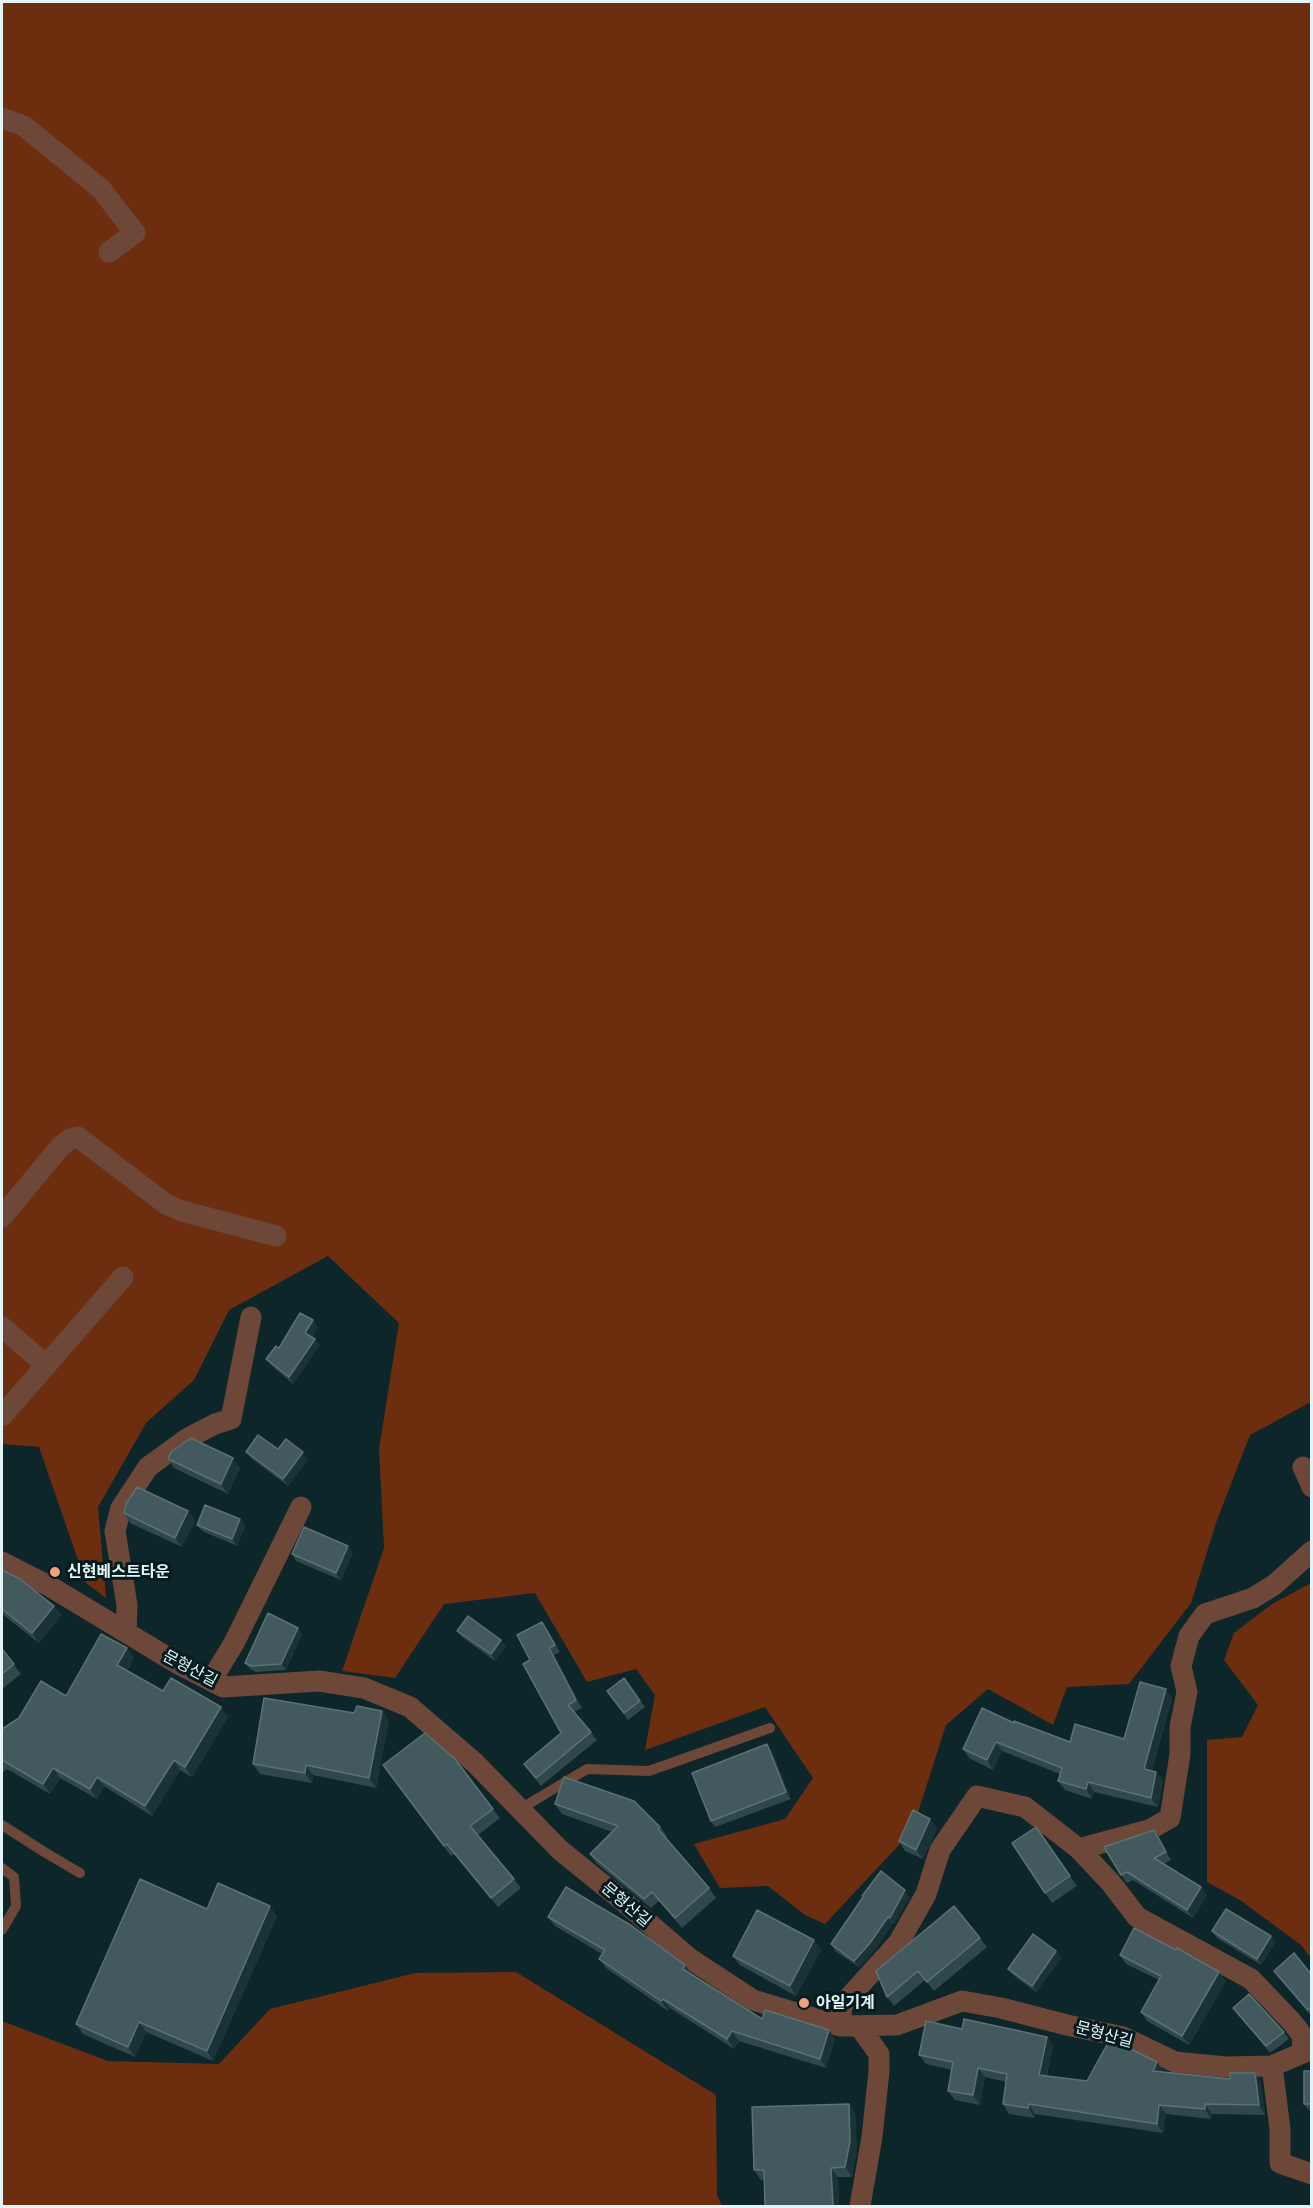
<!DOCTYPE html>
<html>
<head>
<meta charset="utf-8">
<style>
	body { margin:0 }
	#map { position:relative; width:1313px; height:2208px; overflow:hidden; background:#0c2629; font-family:"Noto Sans",sans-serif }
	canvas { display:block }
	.frame { position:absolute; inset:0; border:3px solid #e4f3f5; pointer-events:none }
</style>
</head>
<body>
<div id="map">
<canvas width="1313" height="2208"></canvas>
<div class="frame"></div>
</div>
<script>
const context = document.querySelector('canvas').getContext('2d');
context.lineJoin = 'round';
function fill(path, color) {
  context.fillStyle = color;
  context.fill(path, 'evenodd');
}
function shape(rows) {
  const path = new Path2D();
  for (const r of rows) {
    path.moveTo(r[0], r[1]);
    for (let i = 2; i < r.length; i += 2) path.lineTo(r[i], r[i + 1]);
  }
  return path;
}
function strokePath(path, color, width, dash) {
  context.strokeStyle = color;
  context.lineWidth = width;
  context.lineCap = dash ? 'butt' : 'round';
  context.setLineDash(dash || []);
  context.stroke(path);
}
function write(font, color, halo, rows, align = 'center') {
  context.font = font + ' "Noto Sans","Noto Sans KR",sans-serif';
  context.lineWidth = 6;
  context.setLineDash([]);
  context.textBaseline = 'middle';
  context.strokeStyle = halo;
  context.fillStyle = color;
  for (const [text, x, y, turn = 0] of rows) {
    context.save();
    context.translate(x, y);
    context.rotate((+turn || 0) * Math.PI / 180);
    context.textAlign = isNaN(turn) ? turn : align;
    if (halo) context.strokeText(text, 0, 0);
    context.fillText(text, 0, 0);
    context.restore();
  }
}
fill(shape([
	[2,2,1311,2,1311,1402,1250,1435,1217,1520,1191,1603,1129,1684,1067,1687,1053,1725,988,1689,946,1725,912,1831,825,1924,805,1915,768,1886,720,1888,694,1844,785,1819,813,1778,765,1707,645,1750,655,1695,636,1669,587,1682,535,1593,444,1604,395,1678,342,1671,384,1548,379,1449,399,1323,328,1256,229,1310,194,1380,146,1423,98,1507,106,1598,86,1583,39,1447,2,1444],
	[1311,1583,1311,1958,1301,1945,1240,1900,1207,1882,1207,1740,1242,1737,1258,1705,1224,1660,1234,1633,1272,1604],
	[516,1972,716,2095,717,2195,722,2206,2,2206,2,2021,108,2061,219,2064,270,2009,415,1973]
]), '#6d2e10');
strokePath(shape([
	[520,1809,587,1769,649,1771,770,1728],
	[2,1825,46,1853,80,1873],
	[2,1868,14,1877,16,1906,2,1930]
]), '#6d4738', 10);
strokePath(shape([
	[2,118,24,126,101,189,135,233,109,252],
	[2,1217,60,1147,70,1139,78,1137,166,1204,182,1211,276,1236],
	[2,1327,46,1365],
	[2,1416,123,1277],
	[1303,1467,1312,1487],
	[2,1562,51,1587,180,1665,223,1687,319,1681,364,1688,410,1707,475,1763,560,1850,623,1901,689,1958,753,2000,840,2026,897,2025,962,2001,1001,2008,1067,2025,1123,2037,1175,2062,1226,2067,1272,2066,1312,2049],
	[126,1632,127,1605,115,1531,121,1508,148,1467,188,1438,215,1424,231,1419,251,1317],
	[211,1681,234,1643,301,1507],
	[1079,1849,1149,1830,1170,1818,1180,1754,1180,1727,1187,1692,1181,1666,1189,1636,1205,1614,1253,1598,1274,1585,1312,1551],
	[840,2026,842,2005,899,1942,926,1894,940,1850,977,1796,1025,1807,1079,1849,1111,1883,1137,1917,1251,1979,1292,2022,1302,2035,1303,2048,1299,2054],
	[859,2026,879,2054,879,2071,872,2137,860,2206],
	[1272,2066,1280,2129,1280,2163,1312,2174]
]), '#6d4738', 21);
fill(shape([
	[318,1327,312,1337,320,1345,293,1384,271,1365,266,1359,279,1348],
	[278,1449,308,1459,288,1486,251,1458,246,1452],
	[168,1459,240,1468,228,1494,174,1468],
	[188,1511,195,1521,182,1547,130,1523,124,1513],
	[240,1519,245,1526,237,1546,202,1531,197,1525],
	[353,1553,341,1580,296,1561,292,1554],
	[2,1570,54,1606,61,1615,39,1643,2,1614],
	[542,1622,548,1630,560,1652,554,1655,582,1708,574,1712,597,1740,541,1786,524,1764,561,1733,530,1660],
	[457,1631,506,1646,495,1661,462,1637],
	[302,1634,286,1670,256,1672,250,1669,245,1663],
	[2,1649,21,1674,2,1689],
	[134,1658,127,1671,163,1691,221,1707,228,1717,192,1777,180,1770,152,1816,104,1786,97,1799,60,1778,50,1794,7,1769,2,1773,2,1729,66,1696],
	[624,1678,645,1707,628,1720,607,1691],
	[1172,1698,1152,1771,1156,1772,1163,1781,1158,1807,1094,1792,1092,1799,1065,1790,1058,1781,1060,1774,1002,1751,993,1770,969,1758,963,1749,1014,1723,1070,1742,1124,1739],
	[382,1711,389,1721,376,1788,313,1775,312,1783,260,1774,253,1764,354,1713],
	[772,1751,791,1799,715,1827,711,1821],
	[383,1765,493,1809,500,1818,478,1835,514,1879,521,1888,498,1907,454,1854,451,1856],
	[555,1804,660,1827,667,1836,666,1838,709,1888,716,1898,682,1928,659,1901,651,1908,597,1864,590,1854,612,1832,562,1814],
	[930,1819,937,1828,923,1859,905,1851,899,1841],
	[1036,1827,1077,1886,1052,1903,1012,1843],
	[1160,1838,1171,1860,1164,1864,1201,1887,1207,1895,1193,1918,1133,1880,1127,1883,1121,1875],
	[910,1897,894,1924,893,1923,875,1950,859,1967,835,1951,831,1944],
	[207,1909,277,1916,213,2061,146,2032,135,2057,83,2034,76,2024],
	[548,1917,685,1965,692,1975,762,2019,829,2030,835,2039,826,2068,739,2041,734,2049,670,2008,668,2011,606,1968,599,1959,602,1954,555,1926],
	[1212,1931,1271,1936,1275,1943,1261,1965,1217,1938],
	[980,1938,987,1947,934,1991,925,1980,894,2006,887,1997,876,1971],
	[814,1940,821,1950,796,1996,740,1965,733,1956],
	[1056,1951,1061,1958,1036,1992,1013,1975,1008,1969],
	[1120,1955,1226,1981,1189,2045,1147,2021,1141,2012,1159,1980,1126,1964],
	[1274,1971,1311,1974,1311,2016,1279,1978],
	[1233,2008,1284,2032,1289,2039,1270,2053],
	[962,2029,1047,2037,1053,2046,1047,2076,1087,2081,1157,2062,1164,2072,1230,2079,1255,2073,1261,2083,1265,2115,1212,2114,1211,2119,1166,2114,1163,2133,1035,2114,1035,2118,1009,2114,1003,2104,1006,2082,985,2077,980,2105,955,2100,948,2091,952,2070,926,2064,919,2055],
	[1311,2071,1311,2110,1308,2110,1304,2104],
	[849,2104,855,2114,857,2151,852,2177,838,2177,839,2206,765,2206,764,2180,761,2180,754,2170]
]), '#2f484b');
fill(shape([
	[313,1320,318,1327,310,1340,305,1333],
	[315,1339,320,1345,293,1384,289,1377],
	[303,1452,308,1459,288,1486,283,1479],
	[233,1458,240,1468,228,1494,221,1484],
	[188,1511,195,1521,182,1547,175,1538],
	[240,1519,245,1526,237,1546,232,1539],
	[348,1546,353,1553,341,1580,336,1573],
	[54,1606,61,1615,39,1643,32,1633],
	[542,1622,548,1630,560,1652,555,1645],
	[298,1628,302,1634,286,1670,281,1664],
	[501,1640,506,1646,495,1661,491,1654],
	[127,1648,134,1658,124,1675,117,1665],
	[549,1648,554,1655,582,1708,576,1700],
	[1166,1689,1172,1698,1150,1778,1144,1769],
	[221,1707,228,1717,192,1777,185,1767],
	[382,1711,389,1721,376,1788,369,1778],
	[996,1742,1002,1751,993,1770,987,1760],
	[767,1744,772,1751,791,1799,786,1792],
	[174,1760,180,1770,152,1816,145,1806],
	[306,1765,313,1775,312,1783,305,1773],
	[53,1768,60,1778,50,1794,43,1784],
	[1156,1772,1163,1781,1158,1807,1151,1798],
	[97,1777,104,1786,97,1799,90,1789],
	[1088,1782,1094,1792,1092,1799,1086,1789],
	[930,1819,937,1828,923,1859,916,1850],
	[1154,1830,1160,1838,1171,1860,1166,1852],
	[1201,1887,1207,1895,1193,1918,1187,1910],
	[905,1890,910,1897,894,1924,890,1918],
	[270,1906,277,1916,213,2061,207,2051],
	[888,1917,893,1923,875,1950,859,1967,854,1961],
	[1271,1936,1275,1943,1261,1965,1257,1959],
	[814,1940,821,1950,796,1996,790,1986],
	[1056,1951,1061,1958,1036,1992,1032,1986],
	[685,1965,692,1975,683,1969],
	[1219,1972,1226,1981,1189,2045,1182,2036],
	[663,1999,670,2008,668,2011,661,2001],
	[139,2022,146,2032,135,2057,128,2047],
	[829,2030,835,2039,826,2068,820,2059],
	[732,2031,739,2041,734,2049,727,2039],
	[1047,2037,1053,2046,1045,2084,1039,2075],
	[1157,2062,1164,2072,1153,2071],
	[978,2068,985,2077,980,2105,973,2095],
	[1255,2073,1261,2083,1265,2115,1259,2105],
	[849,2104,855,2114,857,2151,852,2177,845,2167],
	[1029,2104,1035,2114,1035,2118,1028,2108],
	[1205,2104,1212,2114,1211,2119,1205,2109],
	[1159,2105,1166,2114,1163,2133,1157,2124],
	[831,2168,838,2177,839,2206,833,2206]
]), '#193336');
const building = shape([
	[300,1313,313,1320,305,1333,315,1339,289,1377,266,1359,276,1346,279,1348,300,1313],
	[258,1435,278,1449,286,1439,303,1452,283,1479,246,1452,258,1435],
	[191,1438,233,1458,221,1484,168,1459,171,1452,191,1438],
	[137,1487,188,1511,175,1538,124,1513,126,1504,137,1487],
	[205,1505,240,1519,232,1539,197,1525,205,1505],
	[304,1527,348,1546,336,1573,292,1554,304,1527],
	[2,1570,20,1579,54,1606,32,1633,2,1609,2,1570],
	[268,1613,298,1628,281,1664,251,1666,245,1663,268,1613],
	[468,1616,501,1640,491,1654,457,1631,468,1616],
	[542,1622,555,1645,549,1648,576,1700,568,1705,591,1732,536,1778,524,1764,561,1733,523,1664,530,1660,517,1635,542,1622],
	[101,1634,127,1648,117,1665,163,1691,171,1678,221,1707,185,1767,174,1760,145,1806,97,1777,90,1789,53,1768,43,1784,2,1760,2,1729,19,1718,41,1681,66,1696,101,1634],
	[2,1649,14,1664,2,1674,2,1649],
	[624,1678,640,1701,624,1713,607,1691,624,1678],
	[1140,1682,1166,1689,1144,1769,1156,1772,1151,1798,1088,1782,1086,1789,1058,1781,1062,1768,996,1742,987,1760,963,1749,982,1708,1014,1723,1014,1721,1070,1742,1075,1724,1124,1739,1140,1682],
	[264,1698,354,1713,357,1706,382,1711,369,1778,306,1765,305,1773,253,1764,264,1698],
	[425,1733,455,1759,493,1809,470,1826,514,1879,491,1898,447,1844,444,1846,383,1765,425,1733],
	[767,1744,786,1792,711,1821,692,1773,767,1744],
	[564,1777,634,1801,660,1827,658,1829,709,1888,675,1918,652,1892,644,1899,590,1854,618,1826,555,1804,564,1777],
	[913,1810,930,1819,916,1850,899,1841,913,1810],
	[1036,1827,1070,1876,1045,1893,1012,1843,1036,1827],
	[1154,1830,1166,1852,1154,1858,1201,1887,1187,1910,1127,1872,1121,1875,1104,1847,1154,1830],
	[881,1871,905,1890,890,1918,888,1917,870,1943,854,1961,831,1944,863,1897,862,1896,881,1871],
	[140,1879,207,1909,218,1883,270,1906,207,2051,139,2022,128,2047,76,2024,140,1879],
	[566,1887,632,1926,685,1965,683,1969,762,2019,765,2010,829,2030,820,2059,732,2031,727,2039,663,1999,661,2001,599,1959,605,1950,548,1917,566,1887],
	[954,1906,980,1938,927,1982,918,1971,887,1997,876,1971,954,1906],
	[1226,1909,1271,1936,1257,1959,1212,1931,1226,1909],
	[757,1910,814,1940,790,1986,733,1956,757,1910],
	[1134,1928,1176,1950,1177,1948,1219,1972,1182,2036,1141,2012,1161,1976,1120,1955,1134,1928],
	[1033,1934,1056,1951,1032,1986,1008,1969,1033,1934],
	[1294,1953,1311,1974,1311,2007,1308,2010,1274,1971,1294,1953],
	[1249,1994,1284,2032,1266,2046,1233,2008,1249,1994],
	[964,2019,1047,2037,1039,2075,1087,2081,1110,2039,1157,2062,1153,2071,1230,2079,1230,2073,1255,2073,1259,2105,1205,2104,1205,2109,1159,2105,1157,2124,1029,2104,1028,2108,1003,2104,1007,2074,978,2068,973,2095,948,2091,953,2062,919,2055,926,2021,962,2029,964,2019],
	[1304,2071,1311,2071,1311,2104,1304,2104,1304,2071],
	[849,2104,850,2141,845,2167,831,2168,833,2206,765,2206,764,2170,754,2170,752,2107,849,2104]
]);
fill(building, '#425a5d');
strokePath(building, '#5c7275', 1.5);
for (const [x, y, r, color] of [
	[55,1572,6,"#f2a07f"],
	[804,2003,6,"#f2a07f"]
]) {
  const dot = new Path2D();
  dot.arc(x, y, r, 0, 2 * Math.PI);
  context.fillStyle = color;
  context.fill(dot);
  strokePath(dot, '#031c1f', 2);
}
write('bold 16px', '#e4f3f5', '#031c1f', [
	["신현베스트타운",67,1572],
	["아일기계",816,2003]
], 'left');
write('16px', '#e4f3f5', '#031c1f', [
	["문형산길",190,1669,28],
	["문형산길",626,1905,40],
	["문형산길",1104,2035,15]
]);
</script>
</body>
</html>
